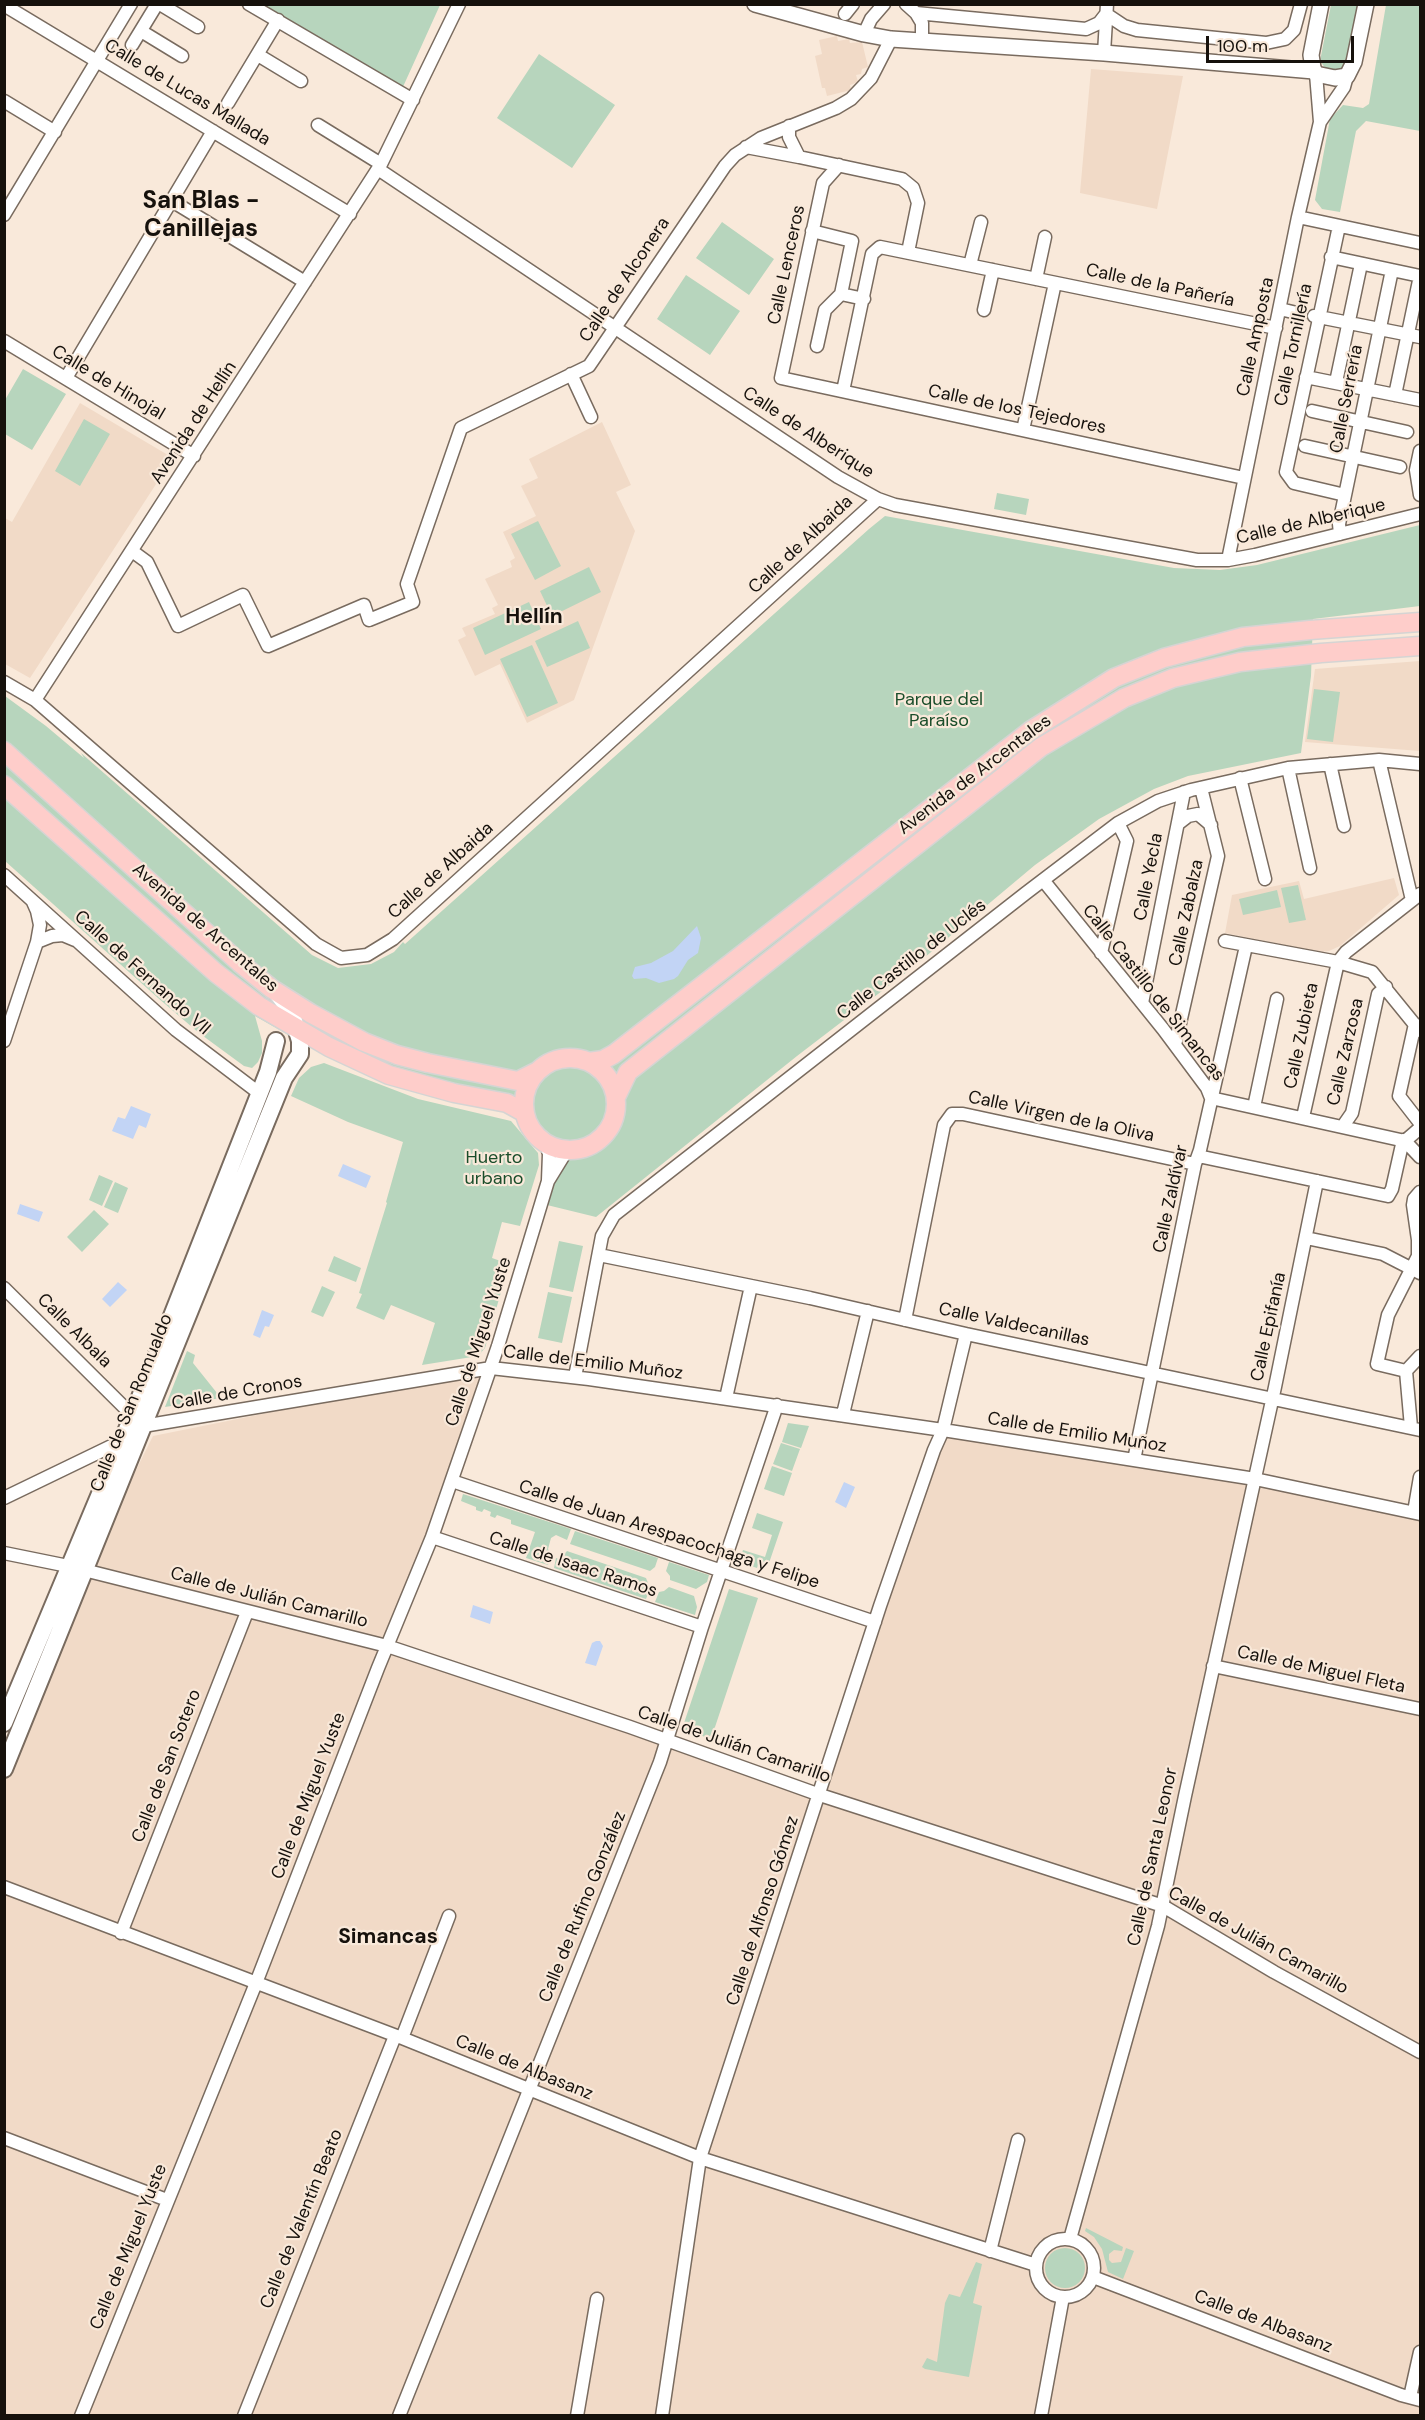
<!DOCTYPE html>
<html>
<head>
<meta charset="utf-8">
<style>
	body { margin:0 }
	#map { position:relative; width:1425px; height:2420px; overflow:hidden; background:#f9e9da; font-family:"DM Sans",sans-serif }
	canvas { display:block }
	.frame { position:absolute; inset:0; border:6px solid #16110c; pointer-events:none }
	.scale { position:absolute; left:1206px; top:36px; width:148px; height:27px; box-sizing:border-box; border:3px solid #16110c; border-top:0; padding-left:8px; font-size:18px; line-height:21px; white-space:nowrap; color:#16110c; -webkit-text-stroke:4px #f9e9da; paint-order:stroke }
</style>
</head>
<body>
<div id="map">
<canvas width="1425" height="2420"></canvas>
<div class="frame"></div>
<div class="scale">100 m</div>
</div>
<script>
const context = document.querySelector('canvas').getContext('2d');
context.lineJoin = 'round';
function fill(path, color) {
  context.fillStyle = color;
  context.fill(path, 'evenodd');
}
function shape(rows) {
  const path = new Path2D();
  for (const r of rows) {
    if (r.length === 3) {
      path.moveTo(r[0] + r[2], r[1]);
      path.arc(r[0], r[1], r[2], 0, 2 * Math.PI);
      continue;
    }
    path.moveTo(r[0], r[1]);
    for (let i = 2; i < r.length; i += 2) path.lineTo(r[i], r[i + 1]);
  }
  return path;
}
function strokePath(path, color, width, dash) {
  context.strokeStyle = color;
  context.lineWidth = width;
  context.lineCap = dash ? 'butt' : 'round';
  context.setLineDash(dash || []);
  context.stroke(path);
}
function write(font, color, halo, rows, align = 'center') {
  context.font = font + ' "DM Sans",sans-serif';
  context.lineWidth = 4.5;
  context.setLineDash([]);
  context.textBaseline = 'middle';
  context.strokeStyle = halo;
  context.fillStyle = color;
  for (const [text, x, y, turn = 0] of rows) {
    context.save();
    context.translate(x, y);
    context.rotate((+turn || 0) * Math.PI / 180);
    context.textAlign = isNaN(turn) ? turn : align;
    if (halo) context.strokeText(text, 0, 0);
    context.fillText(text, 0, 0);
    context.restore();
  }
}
fill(shape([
	[837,36,838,41,849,39,850,43,862,42,868,67,862,69,861,74,856,75,858,82,850,85,851,90,827,96,825,88,822,88,815,56,822,54,819,40],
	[1091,69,1183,76,1157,209,1080,193],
	[80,403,173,458,30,678,5,664,5,518,12,522],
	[602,422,631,485,616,492,635,531,574,700,527,723,500,664,475,676,458,640,466,636,462,628,495,614,492,608,498,605,485,579,512,567,510,561,515,558,503,532,536,516,521,486,538,478,529,459],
	[1420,661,1420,751,1305,742,1315,669],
	[1394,878,1399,895,1340,946,1329,951,1320,952,1225,933,1232,895,1299,881,1304,899],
	[491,1368,387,1646,820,1794,943,1430,1420,1514,1420,2415,5,2415,4,1769,73,1597,153,1436]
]), '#f1dac7');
fill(shape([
	[264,5,440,5,402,89],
	[1331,5,1358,5,1346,62,1340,70,1335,71,1326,69,1320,61],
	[1386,5,1420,5,1420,131,1366,121,1356,131,1340,212,1322,209,1315,200,1330,119,1343,105,1363,108,1369,104],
	[539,54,615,105,572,168,497,118],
	[722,222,774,259,749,295,696,258],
	[686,275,740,311,710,355,657,319],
	[23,369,66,394,32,450,5,434,5,400],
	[84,419,110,434,80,486,55,471],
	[997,493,1029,499,1026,515,994,509],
	[885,516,1174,568,1220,570,1257,565,1420,525,1420,606,1313,619,1311,676,1301,753,1188,776,1154,789,1099,819,1035,865,912,968,797,1056,596,1217,547,1205,557,1159,531,1134,514,1114,445,1100,383,1080,306,1045,255,1016,262,1041,262,1053,258,1062,252,1068,244,1066,199,1033,158,998,5,861,5,696,46,726,84,758,81,753,312,955,338,968,371,964,394,952,403,942,405,944,869,529],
	[538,521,561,566,535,580,511,534],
	[589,567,601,592,552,616,540,591],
	[529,602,541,629,485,655,473,628],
	[578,621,590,648,547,667,535,641],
	[532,645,558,703,527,717,500,659],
	[1314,689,1340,692,1333,742,1307,739],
	[1298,885,1306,920,1289,923,1281,888],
	[1277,890,1281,907,1243,915,1239,899],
	[324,1063,418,1099,511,1121,538,1153,539,1165,520,1226,502,1222,492,1258,509,1264,485,1348,478,1356,422,1365,435,1323,391,1305,384,1320,356,1308,362,1294,359,1293,387,1203,386,1202,403,1142,348,1122,291,1096,299,1078,311,1067],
	[99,1175,113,1181,102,1206,89,1200],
	[115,1182,128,1188,118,1213,104,1207],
	[94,1210,109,1224,82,1252,67,1237],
	[559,1241,583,1246,573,1292,549,1287],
	[334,1256,361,1268,356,1282,328,1271],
	[322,1286,335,1292,323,1317,311,1312],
	[548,1292,572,1297,562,1343,538,1338],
	[187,1351,195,1355,193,1363,221,1398,165,1407],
	[788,1423,809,1426,801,1448,782,1442],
	[781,1443,800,1449,792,1471,773,1464],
	[772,1466,792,1473,784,1496,764,1489],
	[463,1494,571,1529,567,1540,556,1535,551,1538,548,1549,551,1555,548,1565,526,1558,535,1532,511,1524,511,1520,497,1515,495,1518,490,1516,491,1512,484,1509,482,1512,476,1510,476,1507,461,1501],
	[757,1513,783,1522,768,1566,759,1563,757,1568,739,1562,743,1550,765,1557,772,1535,752,1528],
	[575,1531,658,1558,655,1567,650,1571,570,1544],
	[567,1551,646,1578,650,1588,646,1599,554,1568,556,1558,560,1559],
	[669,1562,709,1575,707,1582,696,1589,670,1580,670,1576,666,1571],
	[669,1587,694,1596,697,1607,695,1615,655,1602,659,1592,664,1591],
	[729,1589,758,1598,711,1739,682,1729],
	[1086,2228,1123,2247,1122,2251,1114,2250,1109,2254,1109,2260,1112,2263,1121,2262,1126,2248,1134,2251,1123,2279,1108,2272,1102,2249,1094,2237,1085,2231],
	[1065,2268,20],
	[976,2262,982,2264,973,2303,982,2306,969,2377,925,2369,922,2367,927,2358,937,2362,945,2303,949,2294,960,2297]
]), '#b7d5bd');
fill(shape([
	[697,926,701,938,698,953,688,960,678,976,674,979,659,983,646,978,634,979,632,976,635,967,651,963,673,951],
	[131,1106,151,1114,146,1128,139,1125,133,1139,112,1131,118,1117,125,1119],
	[343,1164,371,1176,366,1188,338,1176],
	[20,1204,43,1212,39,1222,17,1214],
	[118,1282,127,1290,110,1307,102,1299],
	[262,1310,274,1315,269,1327,265,1326,260,1338,253,1335],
	[844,1482,855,1487,846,1508,835,1502],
	[473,1605,493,1612,490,1624,470,1617],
	[596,1641,600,1641,603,1646,596,1666,585,1663,592,1643]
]), '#c2d4f5');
const minor = shape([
	[160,4,198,27],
	[249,4,413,100],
	[906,4,916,13,922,23,922,41],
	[4,5,350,214],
	[916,13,1086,29,1099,23,1106,14,1124,26,1137,30,1266,43,1285,39,1294,30,1301,4],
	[845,14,853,4],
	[141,31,182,56],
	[864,34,871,19,884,4],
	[132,45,157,4],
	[1104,53,1107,4],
	[258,55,301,81],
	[4,101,55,132],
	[228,103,278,20],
	[1320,122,1344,87,1347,76],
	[318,125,381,164],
	[789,126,789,137,799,157,902,179,913,188,918,203,908,252],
	[746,147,799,157],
	[839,165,823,183,781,378,1244,478],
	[378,169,838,477,878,499,895,505,1197,560,1228,560,1255,555,1420,514],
	[172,201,305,282],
	[4,215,131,4],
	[1298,217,1420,243],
	[1339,226,1286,472,1294,483,1345,495],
	[812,231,852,241,841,294],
	[1331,257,1420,276],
	[970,265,981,222],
	[1036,279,1045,237],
	[1280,309,1301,314],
	[984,310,993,270],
	[1314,316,1420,337],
	[4,341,194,456],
	[817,346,825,310,841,294,864,299],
	[571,374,591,417],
	[1306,377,1420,400],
	[66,378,213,131],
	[1336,382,1361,264],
	[843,391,872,254,880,247,1276,328],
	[1395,395,1420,276],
	[1312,411,1407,432],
	[1023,430,1055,283],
	[1305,446,1400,467],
	[1420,451,1416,470,1420,495],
	[1340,534,1339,524,1392,270],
	[132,551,147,562,178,626,243,595,268,646,364,605,369,620,413,602,407,584,461,428,589,366,725,166,735,155,761,138,836,108,851,99,871,78,891,39],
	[1228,560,1298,217,1320,122,1316,74],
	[4,682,35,700,316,944,341,958,367,955,393,939,878,499],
	[35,700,381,164,459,4],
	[1379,760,1412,900],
	[1330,764,1344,826],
	[1288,768,1310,868],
	[1240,778,1265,879],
	[1179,823,1188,816,1198,814,1211,825],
	[4,875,176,1030,259,1093],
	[1043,880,1163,1029,1207,1088,1211,1098,1405,1141,1420,1128],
	[1225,941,1338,962,1372,972,1420,1031],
	[37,942,52,936,63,935,75,940],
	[1101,953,1127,841,1118,823],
	[1142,1003,1184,792],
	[1415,1024,1399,1096,1420,1123],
	[4,1041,37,942,40,925,37,911,33,902],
	[1175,1045,1218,856,1201,788],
	[1254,1107,1277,999],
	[1303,1117,1338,962,1346,952,1420,894],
	[1343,1126,1352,1113,1378,994,1386,987],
	[1405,1141,1420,1157],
	[546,1143,549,1154,548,1180],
	[1198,1156,1388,1196,1392,1189,1403,1140],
	[1306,1238,1383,1254,1420,1273],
	[599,1255,810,1298,966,1334,1420,1430],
	[4,1288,138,1421],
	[905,1320,944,1125,952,1114,963,1114,1195,1164],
	[1406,1371,1377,1364,1388,1315,1418,1256,1418,1240,1413,1205,1414,1199,1420,1192],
	[1406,1371,1411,1427],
	[1406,1371,1420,1356],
	[575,1377,602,1236,614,1215,1026,893,1118,823,1158,801,1191,790,1288,768,1379,760,1420,764],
	[726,1398,751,1286],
	[843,1414,868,1311],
	[138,1430,143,1426,491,1368,589,1379,943,1430,1255,1479,1420,1514],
	[1134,1460,1195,1164,1200,1150,1246,946],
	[452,1481,875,1622],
	[4,1498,124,1440],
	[1414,1512,1420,1477],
	[432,1537,702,1627],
	[4,1553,68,1566,387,1646,630,1727,820,1795,1163,1906,1274,1972,1420,2052],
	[1213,1666,1420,1709],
	[4,1887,402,2038,700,2158,1036,2265],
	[121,1933,247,1612],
	[402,2038,449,1916],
	[4,2138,167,2200],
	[1070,2239,1158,1926,1185,1796,1275,1387,1317,1181],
	[1065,2268,29],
	[990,2251,1018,2140],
	[1093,2277,1401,2395,1420,2400],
	[1410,2397,1420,2352],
	[81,2416,256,1983,378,1668,432,1537,498,1346,548,1181,567,1150],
	[244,2416,395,2036],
	[399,2416,660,1762,702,1627,777,1405],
	[577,2416,597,2299],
	[662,2416,700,2158,880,1606,934,1450,943,1430,966,1334],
	[1041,2416,1063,2297]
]);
const tertiary = shape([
	[755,4,864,34,891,39,1104,53,1314,71],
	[1321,4,1311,55,1313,68,1316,74,1335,78,1347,76,1354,62,1366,4]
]);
const secondary = shape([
	[277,993,291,1011,300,1041,300,1054],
	[4,1723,133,1415,268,1072,276,1041],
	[4,1769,284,1078,300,1054]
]);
const primary = shape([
	[4,751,240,963,272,989,310,1013,364,1042,397,1055,428,1063,518,1081,536,1072],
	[4,785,216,973,259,1006,329,1047,389,1075,454,1093,507,1103,525,1113],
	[570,1104,46],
	[589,1062,603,1060,614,1054,1030,731,1114,678,1164,658,1243,637,1310,630,1420,622],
	[616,1097,628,1072,1041,747,1124,698,1173,678,1240,662,1321,653,1420,646]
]);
strokePath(minor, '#796b5f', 15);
strokePath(tertiary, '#796b5f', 18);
strokePath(secondary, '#796b5f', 20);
strokePath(primary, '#d5d4d3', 21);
strokePath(minor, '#fff', 12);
strokePath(tertiary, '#fff', 15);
strokePath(secondary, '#fff', 16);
strokePath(primary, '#fecdca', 18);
write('18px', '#16110c', '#f9e9da', [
	["Calle de Lucas Mallada",187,93,31],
	["Calle Lenceros",787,265,-78],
	["Calle de Alconera",625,280,-56],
	["Calle de la Pañería",1160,286,12],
	["Calle Amposta",1256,337,-78],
	["Calle Tornillería",1294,345,-78],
	["Calle de Hinojal",108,383,31],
	["Calle Serrería",1347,399,-79],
	["Calle de los Tejedores",1017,410,12],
	["Avenida de Hellín",194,423,-57],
	["Calle de Alberique",808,433,33],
	["Calle de Alberique",1311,522,-13],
	["Calle de Albaida",801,545,-43],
	["Avenida de Arcentales",975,775,-37],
	["Calle de Albaida",441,871,-42],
	["Calle Yecla",1149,877,-79],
	["Calle Zabalza",1187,913,-78],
	["Avenida de Arcentales",205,928,41],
	["Calle Castillo de Uclés",912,960,-38],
	["Calle de Fernando VII",142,973,42],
	["Calle Castillo de Simancas",1153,993,52],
	["Calle Zubieta",1302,1036,-78],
	["Calle Zarzosa",1346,1052,-77],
	["Calle Virgen de la Oliva",1061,1117,12],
	["Calle Zaldívar",1171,1199,-78],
	["Calle Valdecanillas",1014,1325,12],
	["Calle Epifanía",1269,1327,-78],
	["Calle Albala",74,1331,45],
	["Calle de Miguel Yuste",479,1342,-72],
	["Calle de Emilio Muñoz",593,1363,7],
	["Calle de Cronos",237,1393,-10],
	["Calle de San Romualdo",132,1403,-68],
	["Calle de Emilio Muñoz",1077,1433,9],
	["Calle de Juan Arespacochaga y Felipe",669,1535,18],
	["Calle de Isaac Ramos",573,1565,18],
	["Calle de Julián Camarillo",269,1598,14],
	["Calle de Miguel Fleta",1321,1670,12],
	["Calle de Julián Camarillo",734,1745,19],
	["Calle de San Sotero",167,1766,-69],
	["Calle de Miguel Yuste",309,1796,-69],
	["Calle de Santa Leonor",1153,1857,-78],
	["Calle de Rufino González",583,1907,-68],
	["Calle de Alfonso Gómez",763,1911,-72],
	["Calle de Julián Camarillo",1258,1941,29],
	["Calle de Albasanz",524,2068,22],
	["Calle de Valentín Beato",302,2219,-68],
	["Calle de Miguel Yuste",129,2247,-68],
	["Calle de Albasanz",1263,2322,21]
]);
write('18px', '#1a4d2a', '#f9e9da', [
	["Parque del",939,700],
	["Paraíso",939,721],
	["Huerto",494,1158],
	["urbano",494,1179]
]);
write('bold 21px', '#16110c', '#f9e9da', [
	["Hellín",534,617],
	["Simancas",388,1937]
]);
write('bold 24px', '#16110c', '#f9e9da', [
	["San Blas -",201,202],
	["Canillejas",201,230]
]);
</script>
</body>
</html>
